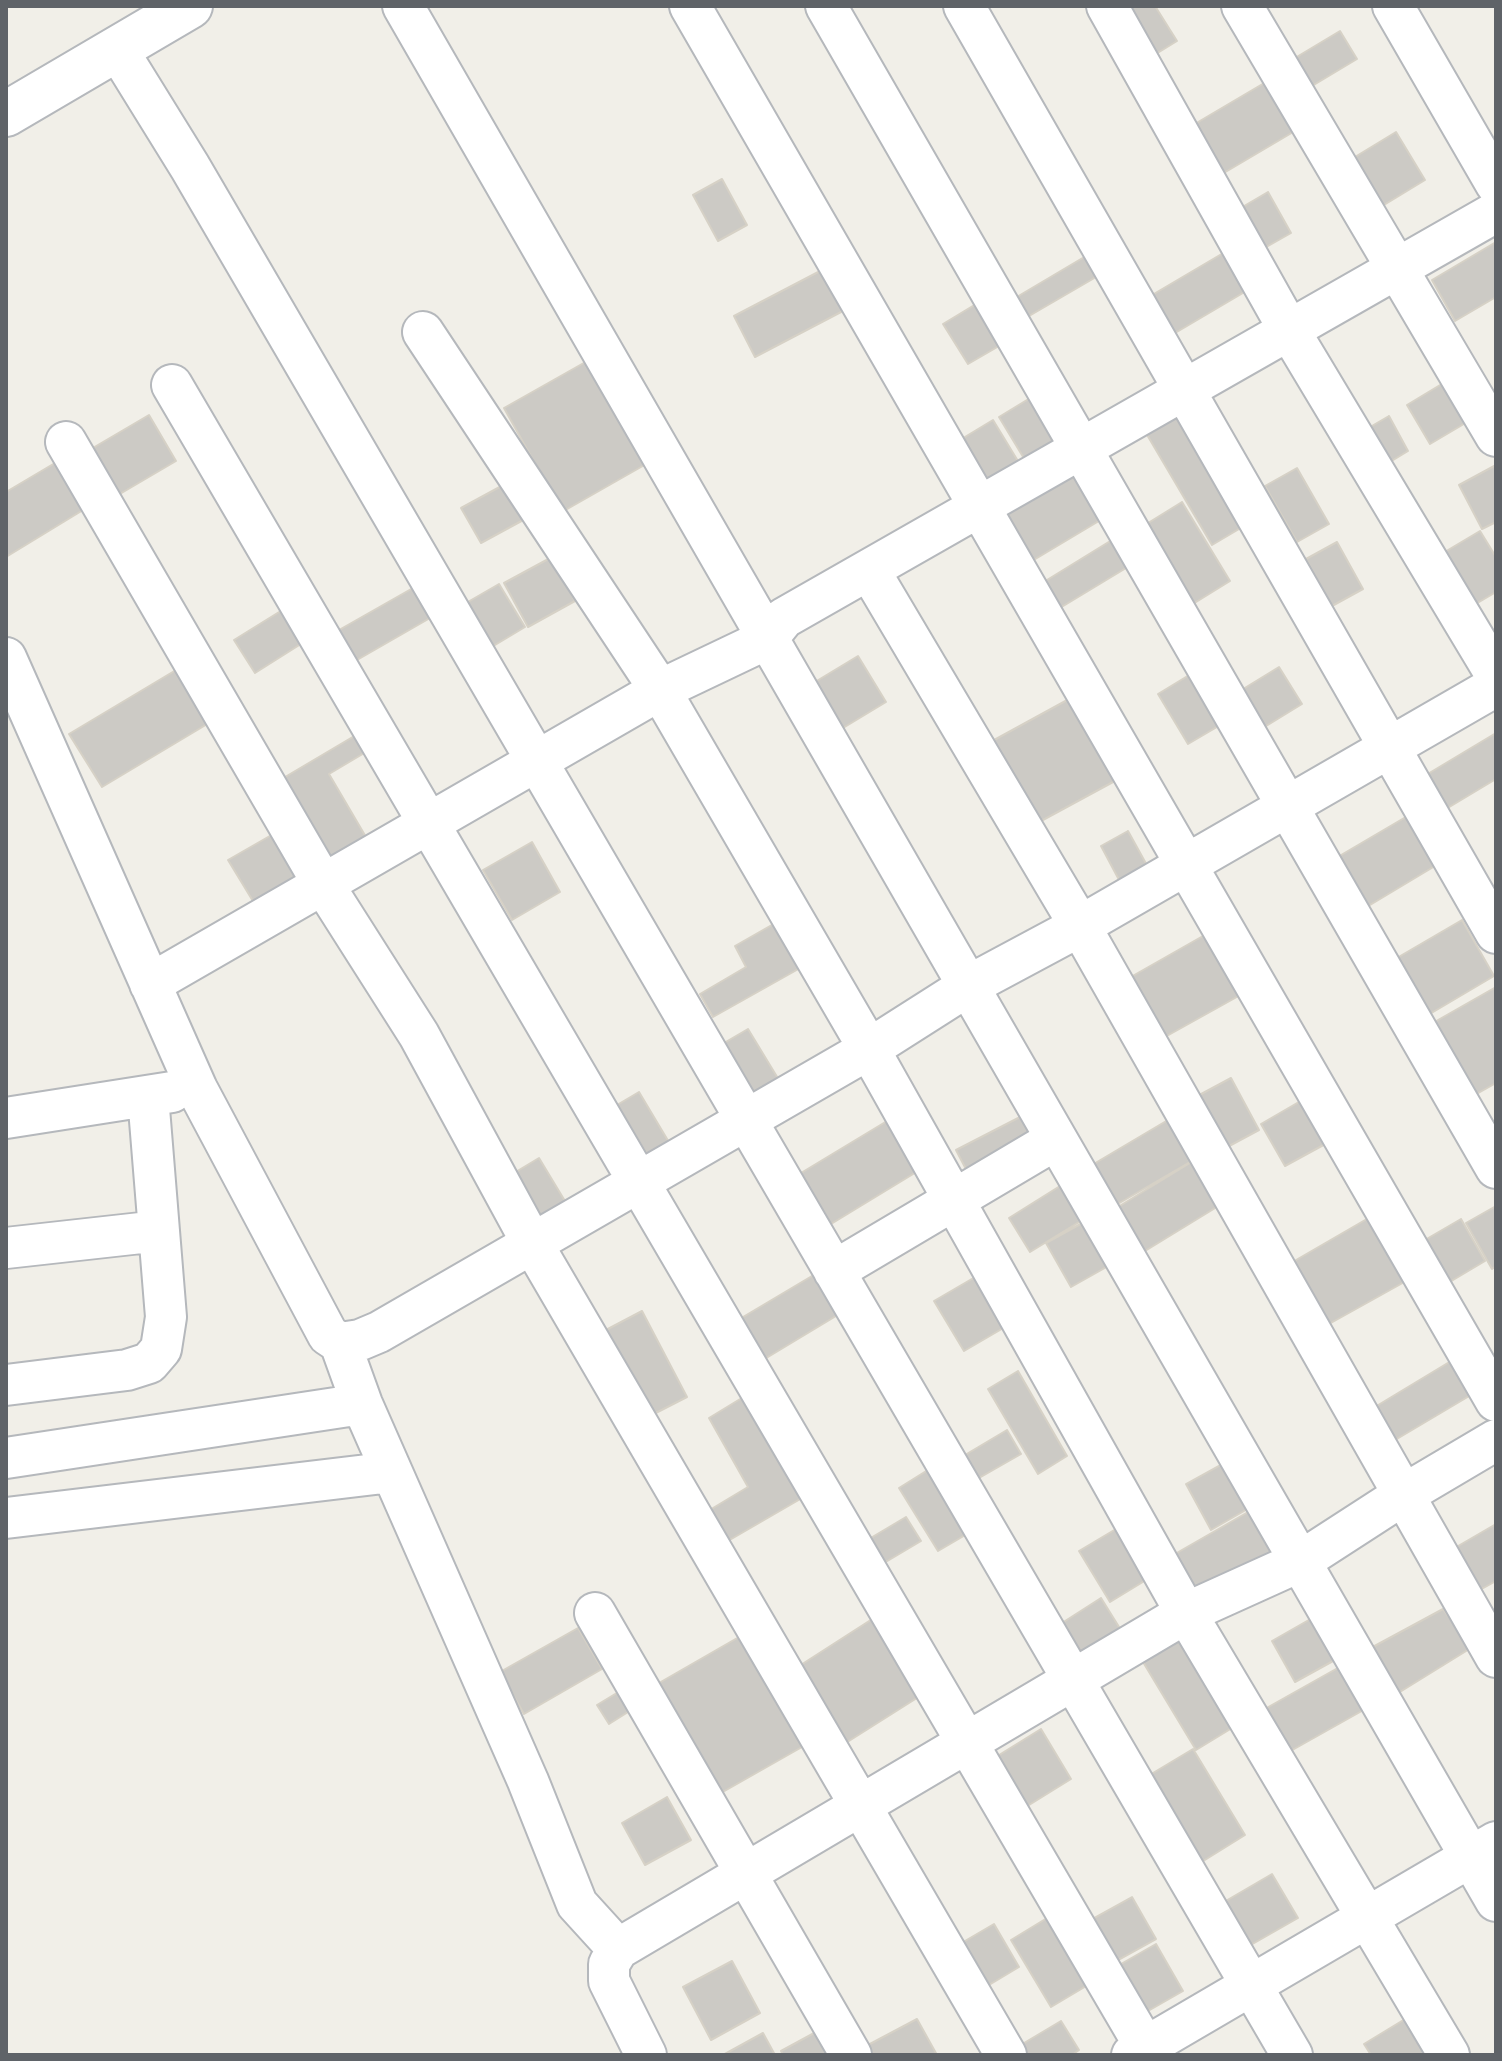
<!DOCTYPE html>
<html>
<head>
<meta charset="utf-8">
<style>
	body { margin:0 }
	#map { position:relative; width:1502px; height:2061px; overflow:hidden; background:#f1efe8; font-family:Arial,sans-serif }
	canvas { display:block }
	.frame { position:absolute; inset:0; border:8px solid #5f6368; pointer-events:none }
</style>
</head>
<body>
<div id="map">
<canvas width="1502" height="2061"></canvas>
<div class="frame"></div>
</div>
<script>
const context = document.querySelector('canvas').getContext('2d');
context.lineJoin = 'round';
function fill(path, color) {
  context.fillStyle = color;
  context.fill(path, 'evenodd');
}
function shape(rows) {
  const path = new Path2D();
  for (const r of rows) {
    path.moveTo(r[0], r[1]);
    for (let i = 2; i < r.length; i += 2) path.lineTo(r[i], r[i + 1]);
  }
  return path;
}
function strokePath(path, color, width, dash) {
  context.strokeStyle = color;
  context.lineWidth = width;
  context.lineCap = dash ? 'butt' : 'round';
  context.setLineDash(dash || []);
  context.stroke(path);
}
const building = shape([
	[1132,6,1155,6,1177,41,1151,57,1122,12,1132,6],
	[1340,31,1357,59,1312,86,1295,58,1340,31],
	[1271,79,1300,128,1217,177,1188,128,1271,79],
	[1396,132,1425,180,1379,208,1350,160,1396,132],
	[722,179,747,225,718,241,693,195,722,179],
	[1268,192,1291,233,1261,250,1239,209,1268,192],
	[1496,242,1496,297,1455,321,1432,280,1496,242],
	[1225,252,1248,290,1170,336,1147,298,1225,252],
	[1091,253,1103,273,1017,323,1005,304,1091,253],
	[822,270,843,311,755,357,734,316,822,270],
	[981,301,1006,342,968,364,943,324,981,301],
	[589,360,648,463,562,512,504,408,589,360],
	[1450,379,1474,418,1430,444,1407,405,1450,379],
	[1040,392,1072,445,1031,470,999,417,1040,392],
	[1187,402,1256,519,1212,545,1143,428,1187,402],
	[149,415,176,461,113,498,86,452,149,415],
	[1389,416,1408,451,1385,465,1365,430,1389,416],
	[993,420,1024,471,981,497,950,446,993,420],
	[60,460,88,507,6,557,6,492,60,460],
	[1077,461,1109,515,1027,564,994,510,1077,461],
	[1496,465,1496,522,1482,529,1459,485,1496,465],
	[1297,468,1329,524,1297,542,1265,486,1297,468],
	[507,483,527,518,481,543,461,508,507,483],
	[1182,502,1230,581,1188,607,1140,528,1182,502],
	[1480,531,1496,557,1496,592,1469,608,1438,556,1480,531],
	[1120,535,1136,562,1050,614,1034,588,1120,535],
	[1337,542,1363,589,1332,606,1306,559,1337,542],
	[552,557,575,601,528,627,504,583,552,557],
	[427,580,444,610,357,660,339,630,427,580],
	[499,584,525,627,480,654,454,610,499,584],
	[292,604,312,637,255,673,234,640,292,604],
	[858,656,886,702,843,728,815,682,858,656],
	[1204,666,1234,717,1188,744,1158,694,1204,666],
	[181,667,214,720,102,787,69,734,181,667],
	[1279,667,1302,704,1258,731,1235,694,1279,667],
	[1080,693,1126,775,1030,827,985,745,1080,693],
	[1496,733,1496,779,1446,809,1426,775,1496,733],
	[356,735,366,752,329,774,373,849,334,872,280,780,356,735],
	[1416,811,1445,860,1365,908,1336,858,1416,811],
	[1128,831,1154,878,1126,893,1101,846,1128,831],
	[275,833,305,883,259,911,228,860,275,833],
	[532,842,560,892,512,920,483,870,532,842],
	[1462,920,1494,976,1423,1018,1390,962,1462,920],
	[777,922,802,967,713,1017,700,994,746,967,735,946,777,922],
	[1210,932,1244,993,1156,1042,1122,982,1210,932],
	[1496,987,1496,1083,1466,1100,1424,1028,1496,987],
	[748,1029,782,1085,758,1099,724,1043,748,1029],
	[1231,1078,1259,1130,1218,1152,1190,1100,1231,1078],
	[639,1092,676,1154,654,1166,617,1105,639,1092],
	[1304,1099,1329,1142,1285,1166,1261,1124,1304,1099],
	[1022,1116,1036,1141,969,1175,956,1150,1022,1116],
	[1173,1117,1197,1158,1116,1205,1092,1165,1173,1117],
	[892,1118,923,1168,831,1224,801,1173,892,1118],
	[539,1158,574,1216,544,1234,509,1176,539,1158],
	[1198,1158,1225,1202,1145,1251,1118,1207,1198,1158],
	[1068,1181,1089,1216,1030,1252,1009,1218,1068,1181],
	[1496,1206,1496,1266,1492,1269,1466,1223,1496,1206],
	[1095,1216,1119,1260,1071,1287,1046,1243,1095,1216],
	[1372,1216,1408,1280,1320,1329,1284,1267,1372,1216],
	[1461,1219,1485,1261,1443,1286,1418,1244,1461,1219],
	[817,1273,841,1313,763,1360,738,1320,817,1273],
	[982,1273,1012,1323,964,1351,934,1301,982,1273],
	[642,1311,687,1397,648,1417,604,1331,642,1311],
	[1456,1358,1476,1392,1385,1446,1365,1413,1456,1358],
	[1018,1371,1067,1456,1038,1474,988,1389,1018,1371],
	[750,1393,809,1494,721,1545,703,1514,748,1487,709,1418,750,1393],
	[1007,1430,1021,1454,979,1478,965,1455,1007,1430],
	[1233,1458,1258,1503,1211,1530,1186,1484,1233,1458],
	[939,1463,979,1527,938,1551,899,1488,939,1463],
	[1262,1504,1289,1550,1196,1604,1168,1558,1262,1504],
	[906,1517,921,1541,884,1563,869,1539,906,1517],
	[1496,1524,1496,1581,1478,1591,1453,1549,1496,1524],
	[1121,1526,1151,1577,1110,1602,1079,1551,1121,1526],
	[1101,1598,1129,1643,1089,1667,1062,1623,1101,1598],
	[1443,1609,1471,1648,1395,1695,1369,1649,1443,1609],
	[1321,1613,1344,1655,1295,1682,1272,1641,1321,1613],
	[880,1614,928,1691,841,1746,793,1670,880,1614],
	[578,1628,602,1669,524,1714,500,1672,578,1628],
	[1182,1632,1237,1725,1196,1750,1140,1657,1182,1632],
	[739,1637,802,1747,721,1793,659,1683,739,1637],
	[1352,1660,1376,1703,1287,1753,1263,1710,1352,1660],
	[625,1688,636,1707,609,1724,597,1705,625,1688],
	[1041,1729,1071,1779,1021,1810,991,1760,1041,1729],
	[1193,1749,1245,1835,1200,1863,1148,1776,1193,1749],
	[667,1797,691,1840,645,1865,622,1823,667,1797],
	[1272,1874,1298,1918,1249,1946,1224,1902,1272,1874],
	[1132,1897,1156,1939,1109,1965,1085,1923,1132,1897],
	[1052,1915,1093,1982,1051,2007,1011,1940,1052,1915],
	[994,1924,1019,1967,979,1991,953,1948,994,1924],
	[1156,1944,1183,1991,1141,2015,1114,1968,1156,1944],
	[732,1961,760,2013,711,2040,683,1987,732,1961],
	[1410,2016,1433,2055,1371,2055,1364,2044,1410,2016],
	[917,2019,937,2055,873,2055,868,2045,917,2019],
	[1061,2021,1079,2050,1072,2055,1018,2055,1014,2049,1061,2021],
	[827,2026,843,2055,783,2055,781,2051,827,2026],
	[763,2033,775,2055,723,2055,763,2033]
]);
fill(building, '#cccac5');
strokePath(building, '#d6d1c6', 2);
const minor = shape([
	[403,6,1496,1901],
	[690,6,1496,1401],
	[826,6,1496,1168],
	[964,6,1496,933],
	[1107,6,1289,330,1496,675],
	[1242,6,1496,436],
	[1393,6,1496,184],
	[117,49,190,167,1292,2055],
	[423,332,660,690,869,1049,1186,1613,1449,2055],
	[172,385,1150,2055],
	[66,442,323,884,419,1035,532,1243,1006,2055],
	[869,570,1080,926,1496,1657],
	[6,658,197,1089,328,1335,340,1343,360,1340,379,1332,869,1049,968,986,1080,926,1496,686],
	[150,984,660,690,767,639,784,618,1496,212],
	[6,1118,172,1092],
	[6,1248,159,1231],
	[834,1271,1055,1140],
	[340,1343,362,1404,528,1781,577,1904,618,1949],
	[6,1385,127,1370,149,1363,161,1349,166,1317,148,1096],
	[6,1458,362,1404],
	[6,1518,392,1472],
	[595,1613,851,2055],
	[646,2055,609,1981,609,1964,618,1949,1186,1613,1301,1561,1403,1495,1496,1440],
	[1132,2055,1496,1842]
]);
const tertiary = shape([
	[6,114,190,6]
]);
strokePath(minor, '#b5b8bc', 44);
strokePath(tertiary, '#b5b8bc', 48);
strokePath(minor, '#fff', 40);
strokePath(tertiary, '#fff', 44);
</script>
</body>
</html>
